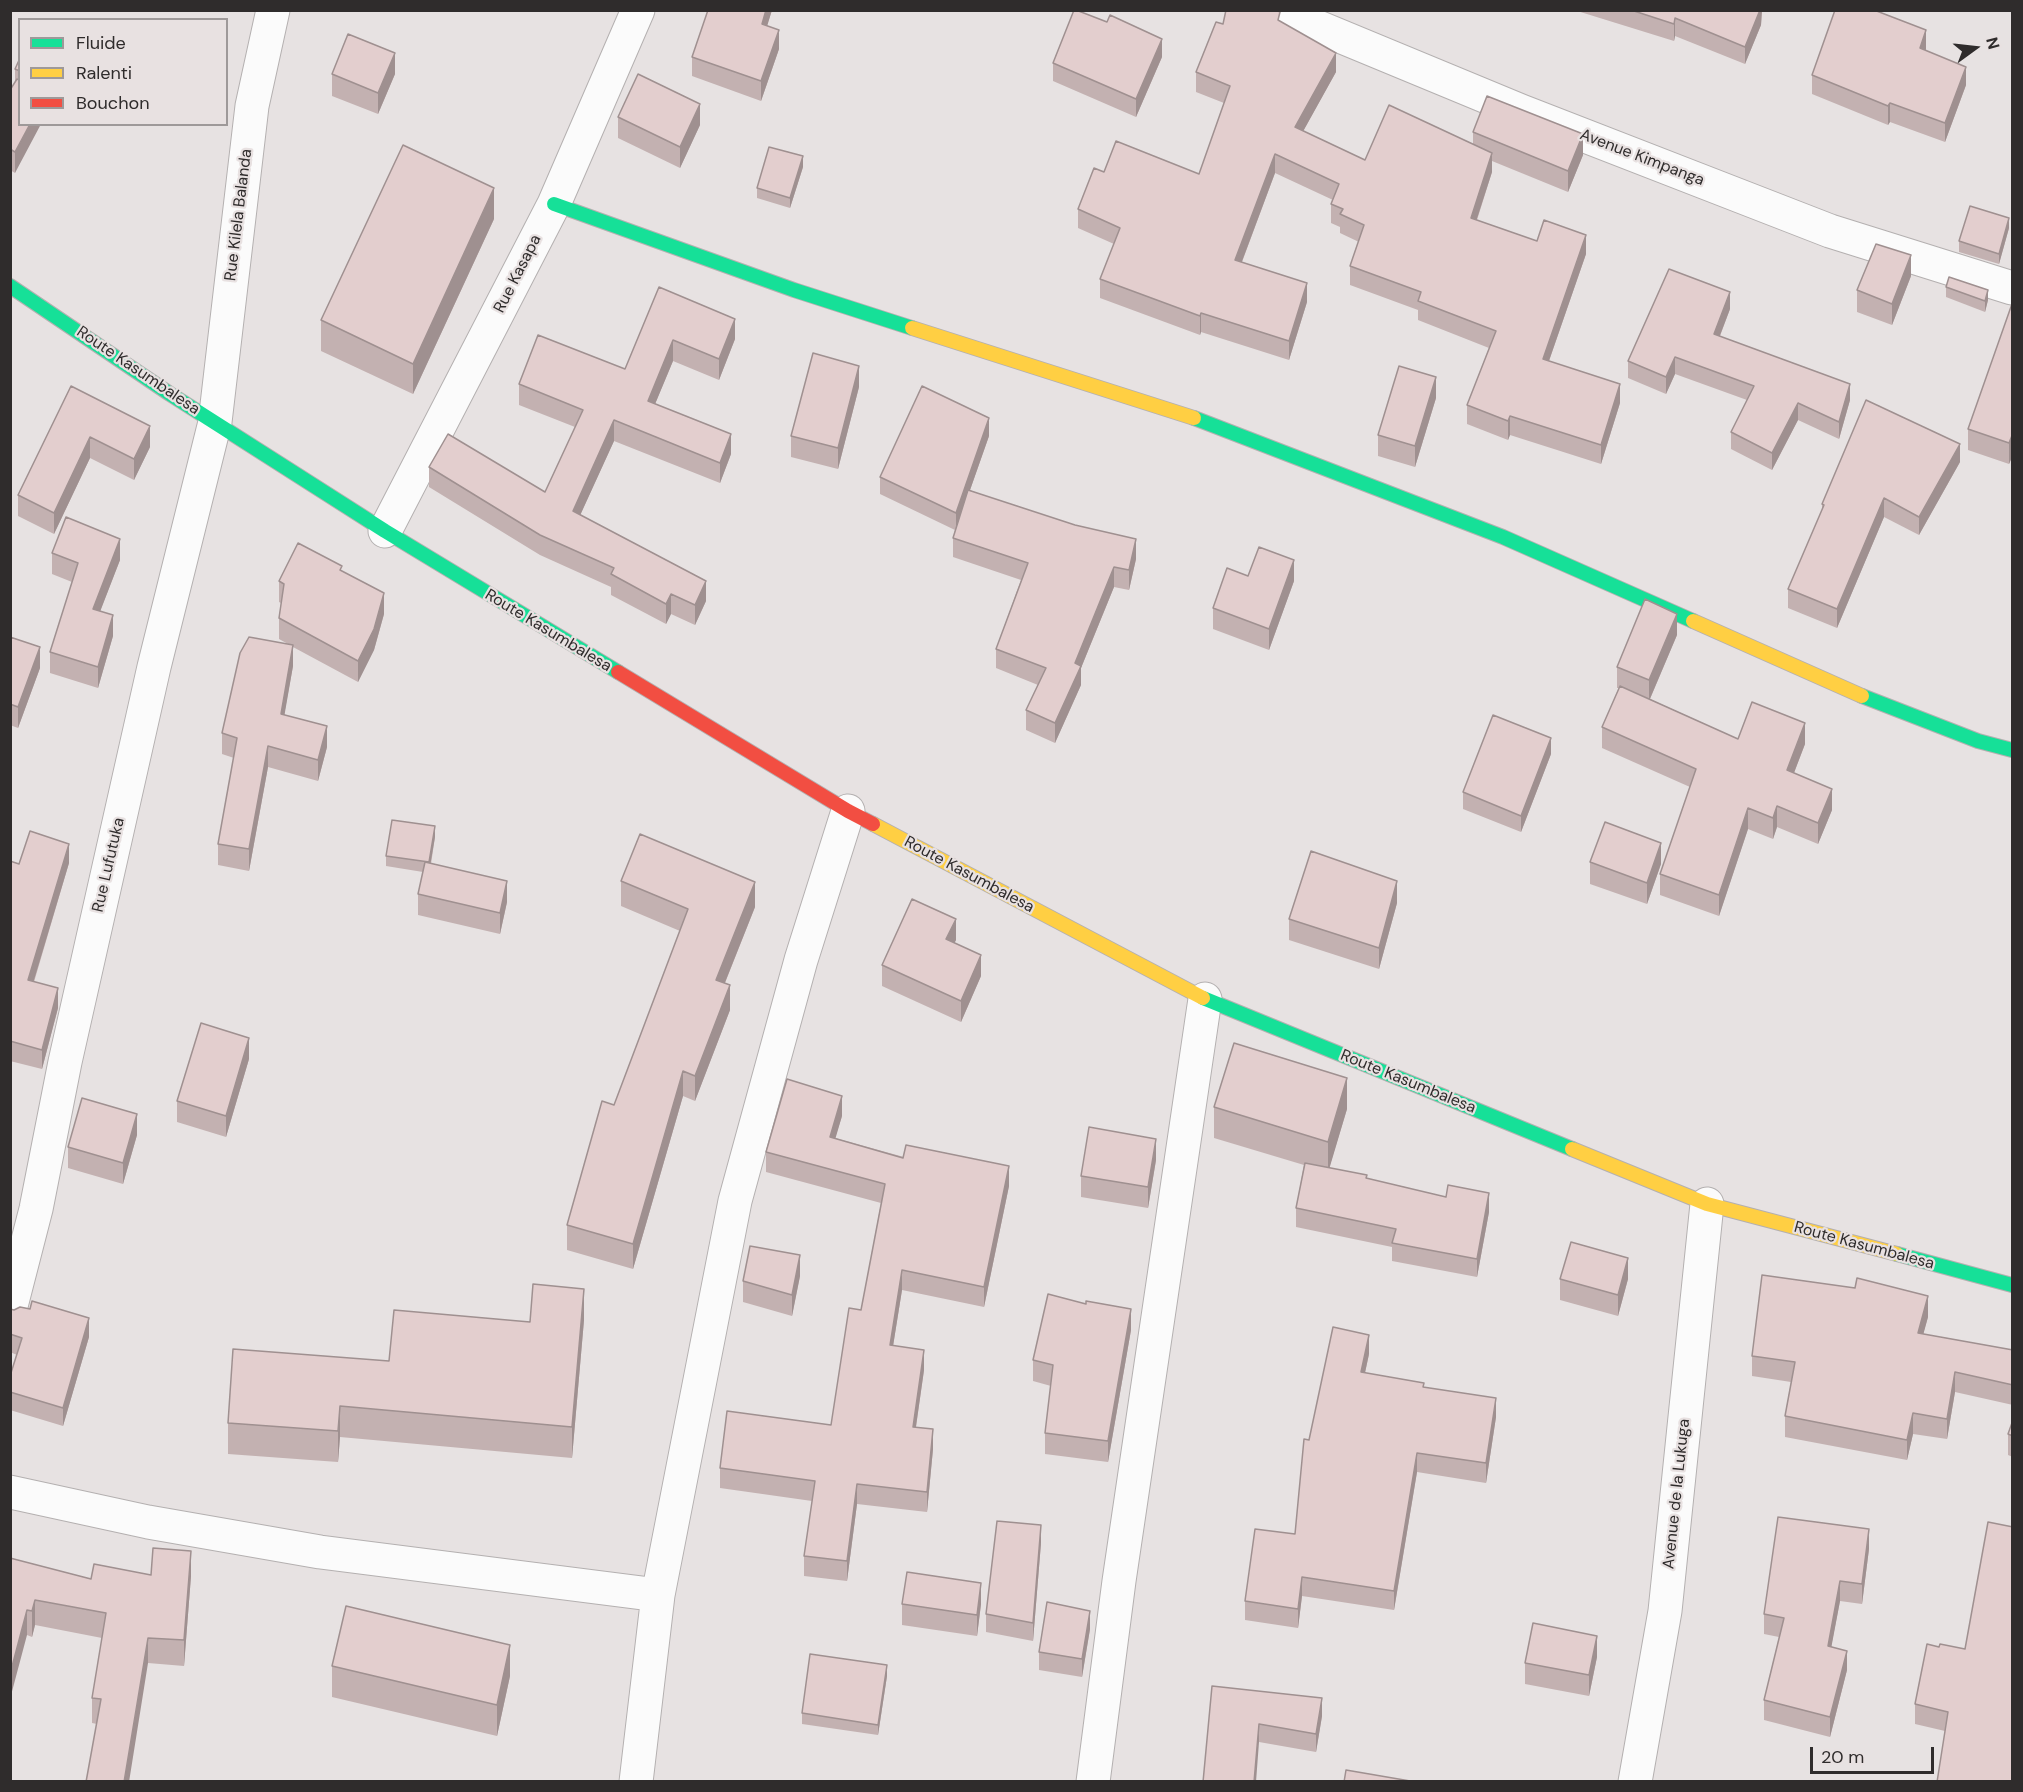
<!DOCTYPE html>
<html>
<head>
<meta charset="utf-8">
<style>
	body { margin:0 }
	#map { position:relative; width:2023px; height:1792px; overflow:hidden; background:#e7e2e2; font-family:"DM Sans",sans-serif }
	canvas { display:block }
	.frame { position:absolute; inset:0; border:12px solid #2f2c2c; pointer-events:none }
	.legend { position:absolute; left:18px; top:18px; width:210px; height:108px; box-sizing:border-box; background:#e8e1e1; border:2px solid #9e9999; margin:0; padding:8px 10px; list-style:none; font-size:18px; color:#2f2c2c }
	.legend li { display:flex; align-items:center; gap:12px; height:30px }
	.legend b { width:30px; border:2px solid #9e9999 }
	.north { position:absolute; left:1945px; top:18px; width:60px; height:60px; -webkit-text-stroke:4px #e8e1e1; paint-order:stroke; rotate:75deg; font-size:16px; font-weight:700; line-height:24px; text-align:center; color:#2f2c2c }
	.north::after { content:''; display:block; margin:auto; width:21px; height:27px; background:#2f2c2c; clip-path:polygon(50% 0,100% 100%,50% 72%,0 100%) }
	.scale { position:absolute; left:1810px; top:1747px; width:124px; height:27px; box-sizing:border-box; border:3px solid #2f2c2c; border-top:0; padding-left:8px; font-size:18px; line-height:21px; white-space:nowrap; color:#2f2c2c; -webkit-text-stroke:4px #e8e1e1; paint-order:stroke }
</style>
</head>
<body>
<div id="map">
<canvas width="2023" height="1792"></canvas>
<div class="frame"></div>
<ul class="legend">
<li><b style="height:8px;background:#16e098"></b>Fluide</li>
<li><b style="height:8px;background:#ffcf43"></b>Ralenti</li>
<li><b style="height:8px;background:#f24e42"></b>Bouchon</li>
</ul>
<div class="north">N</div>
<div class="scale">20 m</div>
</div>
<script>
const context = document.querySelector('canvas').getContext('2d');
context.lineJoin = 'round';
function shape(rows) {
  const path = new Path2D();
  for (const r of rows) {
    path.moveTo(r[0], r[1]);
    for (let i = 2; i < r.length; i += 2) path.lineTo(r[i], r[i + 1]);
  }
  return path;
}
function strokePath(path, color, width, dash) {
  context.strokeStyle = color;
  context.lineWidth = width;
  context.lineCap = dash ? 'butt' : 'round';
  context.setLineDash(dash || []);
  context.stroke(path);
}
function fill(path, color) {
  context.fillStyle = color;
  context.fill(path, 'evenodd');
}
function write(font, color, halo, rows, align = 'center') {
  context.font = font + ' "DM Sans",sans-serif';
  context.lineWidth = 4.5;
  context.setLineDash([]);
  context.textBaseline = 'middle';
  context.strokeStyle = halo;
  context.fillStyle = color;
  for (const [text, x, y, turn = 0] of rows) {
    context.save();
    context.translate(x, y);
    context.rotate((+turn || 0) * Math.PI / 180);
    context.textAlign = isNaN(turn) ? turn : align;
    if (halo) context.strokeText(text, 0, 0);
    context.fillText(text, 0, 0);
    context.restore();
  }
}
const street = shape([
	[1277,10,1521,111,1830,231,2012,288],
	[385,531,554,204,638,10],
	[10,1310,36,1209,65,1062,154,667,215,422,252,106,273,10],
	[10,1492,148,1522,320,1552,658,1595],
	[636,1782,658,1595,735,1201,801,960,848,811],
	[1093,1782,1119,1581,1205,999],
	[1635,1782,1665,1611,1707,1204]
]);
const fast = shape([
	[554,204,794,290,912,328],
	[10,286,170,394,385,531,618,672],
	[1194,418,1503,537,1693,621],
	[1862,696,1978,741,2012,750],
	[1203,998,1572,1149],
	[1897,1254,2012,1285]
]);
const slow = shape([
	[912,328,1194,418],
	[1693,621,1862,696],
	[873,824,1203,998],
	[1572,1149,1707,1204,1897,1254]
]);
const jam = shape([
	[618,672,848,811,873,824]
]);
strokePath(street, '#b4b0b0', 35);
strokePath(fast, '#b4b0b0', 16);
strokePath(slow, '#b4b0b0', 16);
strokePath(jam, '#b4b0b0', 16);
strokePath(street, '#fbfbfb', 33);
strokePath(fast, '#16e098', 14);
strokePath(slow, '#ffcf43', 14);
strokePath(jam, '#f24e42', 14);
fill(shape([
	[708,10,772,10,767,25,779,49,761,101,692,76,692,57],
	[1574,10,1762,10,1761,25,1745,64,1675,36,1674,41],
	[1280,21,1336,72,1303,131,1365,160,1473,144,1473,132,1583,155,1568,192,1492,161,1492,172,1477,220,1537,241,1586,254,1549,361,1620,403,1601,464,1510,435,1508,440,1467,424,1467,405,1489,348,1418,320,1418,310,1350,285,1350,266,1359,242,1340,233,1340,227,1331,223,1331,204,1333,200,1275,173,1242,262,1307,302,1289,360,1201,332,1200,335,1100,298,1100,279,1114,244,1078,228,1078,209,1104,172,1199,174,1224,103,1196,92,1196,72,1223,24],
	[1926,49,1926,50,1966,85,1945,142,1890,122,1888,125,1812,94,1812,75],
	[1162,57,1136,117,1053,81,1053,63],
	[20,58,20,124,15,173,10,170,10,90,15,83,15,69],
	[332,74,395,74,378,114,332,96],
	[618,117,700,125,680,168,618,138],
	[803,167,790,208,757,198,757,188],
	[494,219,413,394,321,351,321,320],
	[2009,228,1999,264,1959,252,1959,241],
	[1911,276,1892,325,1857,312,1857,290],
	[659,287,735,339,719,380,673,361,655,404,731,454,720,483,614,441,580,515,706,601,695,625,671,614,666,624,611,595,611,587,540,555,429,487,429,467,545,492,575,427,519,405,519,384,625,369],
	[1946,287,1988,300,1985,312,1946,297],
	[2013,301,2013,455,2009,464,1968,450,1968,429],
	[1730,309,1720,336,1850,400,1839,439,1798,420,1772,470,1731,449,1731,432,1747,400,1675,374,1666,394,1628,378,1628,361],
	[71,386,150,447,134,480,90,458,54,534,18,516,18,495],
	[859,387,838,469,791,457,791,436],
	[1436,398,1415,467,1378,456,1378,435],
	[989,436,970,490,1136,559,1129,590,1114,587,1081,668,1081,685,1055,743,1026,730,1026,710,1038,685,996,668,996,649,1021,580,953,557,953,538,955,530,880,494,880,477],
	[1960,462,1919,535,1884,517,1837,628,1788,608,1788,589,1822,510,1822,504],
	[52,553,120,560,100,611,113,636,98,688,50,673,50,652,72,582,52,574],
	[342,571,384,614,374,650,358,682,293,647,293,666,284,715,327,747,318,781,268,767,249,871,218,865,218,844,234,758,222,754,222,733,288,644,279,639,279,618,281,603,279,602,279,581],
	[1248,576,1294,581,1269,650,1213,629,1213,608],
	[1677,635,1650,699,1738,739,1805,744,1794,773,1832,810,1818,844,1777,827,1773,839,1748,829,1719,916,1660,895,1660,874,1690,787,1602,748,1602,727,1619,688,1617,688,1617,667],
	[10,637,40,668,18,728,10,725],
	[1551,754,1521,832,1463,809,1463,792],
	[435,837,431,864,507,902,500,934,418,915,418,894,423,872,386,866,386,856],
	[10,861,19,864,69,863,34,982,58,1008,42,1069,10,1061],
	[1590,862,1661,864,1647,904,1590,884],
	[621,881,755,907,725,983,730,1010,695,1101,683,1096,633,1269,567,1250,567,1225,614,1105,680,931,621,906],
	[1397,903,1379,969,1289,940,1289,919],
	[956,940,954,943,981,976,961,1022,882,986,882,965],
	[249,1059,226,1137,177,1122,177,1101],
	[2013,1106,2013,1142,2011,1142,2011,1111],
	[1214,1107,1347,1109,1329,1168,1489,1212,1477,1277,1392,1261,1392,1247,1296,1227,1296,1208,1304,1165,1214,1138],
	[842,1116,835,1138,1009,1186,984,1307,902,1290,893,1346,924,1370,916,1427,933,1449,927,1512,857,1504,847,1581,804,1576,804,1556,812,1501,720,1488,720,1468,831,1425,861,1310,881,1203,766,1172,766,1152],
	[137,1135,123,1184,68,1168,68,1147],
	[1156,1160,1148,1208,1081,1197,1081,1176],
	[800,1276,792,1316,743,1302,743,1281],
	[1560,1279,1628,1279,1618,1316,1560,1300],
	[1086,1304,1131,1330,1108,1462,1045,1454,1045,1433,1051,1386,1033,1381,1033,1360],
	[10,1309,89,1337,63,1426,10,1410,10,1376,17,1355,10,1352],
	[1928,1317,1923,1334,2013,1350,2013,1405,1955,1392,1947,1439,1913,1434,1907,1460,1785,1437,1785,1416,1791,1382,1752,1376,1752,1356],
	[584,1320,572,1458,340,1437,338,1462,228,1454,228,1423,389,1361,530,1322],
	[1369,1354,1365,1373,1424,1387,1496,1417,1486,1483,1417,1472,1394,1610,1302,1596,1298,1628,1245,1620,1245,1601,1295,1534,1309,1440],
	[2013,1420,2013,1457,2008,1455,2008,1434],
	[2013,1527,1945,1731,1915,1724,1915,1704,1939,1647,1965,1649],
	[1041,1543,1033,1641,986,1632,986,1614],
	[1869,1549,1862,1604,1840,1601,1831,1647,1847,1670,1830,1737,1764,1720,1764,1700,1779,1637,1764,1634,1764,1614],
	[10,1558,91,1579,151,1575,191,1576,184,1666,148,1663,97,1724,92,1723,92,1698,102,1638,35,1625,32,1637,27,1635],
	[902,1604,981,1604,977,1636,902,1625],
	[1090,1629,1082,1677,1039,1670,1039,1652],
	[1597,1657,1589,1696,1525,1684,1525,1663],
	[332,1666,510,1676,497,1736,332,1697],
	[887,1676,878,1735,802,1724,802,1713],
	[1212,1686,1322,1716,1316,1752,1259,1742]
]), '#c3b1b1');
fill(shape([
	[766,10,772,10,762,43,762,24],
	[1758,10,1762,10,1761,25,1745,64,1745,47],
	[1675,18,1675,36,1674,41,1674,24],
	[779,30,779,49,761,101,761,81],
	[1926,30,1926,49,1920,66,1920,48],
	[1162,39,1162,57,1136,117,1136,99],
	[395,53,395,74,378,114,378,93],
	[1336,53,1336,72,1295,146,1295,127],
	[1966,67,1966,85,1945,142,1945,123],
	[1890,103,1890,122,1888,125,1888,106],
	[700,104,700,125,680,168,680,147],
	[30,124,41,124,15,173,15,152],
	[1583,134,1583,155,1568,192,1568,171],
	[1492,153,1492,172,1471,237,1471,218],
	[1275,154,1275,173,1235,280,1235,260],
	[803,156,803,167,790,208,790,198],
	[494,188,494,219,413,394,413,364],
	[2009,218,2009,228,1999,264,1999,254],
	[1586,235,1586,254,1543,378,1543,359],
	[1911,255,1911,276,1892,325,1892,304],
	[1307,283,1307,302,1289,360,1289,341],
	[1988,290,1988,300,1985,312,1985,301],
	[1730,292,1730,309,1714,351,1714,334],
	[1201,313,1201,332,1200,335,1200,316],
	[735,319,735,339,719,380,719,359],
	[673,340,673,361,648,421,648,401],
	[1675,357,1675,374,1666,394,1666,377],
	[859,366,859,387,838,469,838,448],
	[1436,377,1436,398,1415,467,1415,446],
	[1620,384,1620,403,1601,464,1601,445],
	[1850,384,1850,400,1839,439,1839,422],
	[1798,403,1798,420,1772,470,1772,453],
	[1510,416,1510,435,1508,440,1508,421],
	[989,418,989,436,956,530,956,513],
	[614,420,614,441,573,531,573,511],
	[150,426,150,447,134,480,134,459],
	[2013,433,2013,455,2009,464,2009,443],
	[731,434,731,454,720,483,720,463],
	[90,437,90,458,54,534,54,513],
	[1960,444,1960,462,1919,535,1919,517],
	[1884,498,1884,517,1837,628,1837,609],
	[120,539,120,560,93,630,93,609],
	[1136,539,1136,559,1129,590,1129,570],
	[1294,560,1294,581,1269,650,1269,629],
	[1114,567,1114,587,1081,668,1081,685,1055,743,1055,723,1075,663],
	[706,581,706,601,695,625,695,605],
	[384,593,384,614,374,650,358,682,358,661],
	[671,594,671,614,666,624,666,604],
	[1677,614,1677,635,1649,701,1649,680],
	[113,615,113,636,98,688,98,667],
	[293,645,293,666,281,735,281,714],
	[40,647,40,668,18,728,18,707],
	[1805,723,1805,744,1787,791,1787,770],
	[327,726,327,747,318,781,318,760],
	[1551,738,1551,754,1521,832,1521,816],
	[268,746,268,767,249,871,249,849],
	[1832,789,1832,810,1818,844,1818,823],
	[1777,806,1777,827,1773,839,1773,818],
	[1748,808,1748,829,1719,916,1719,895],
	[435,826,435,837,429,872,429,862],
	[1661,843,1661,864,1647,904,1647,883],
	[69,844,69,863,28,1000,28,980],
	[507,881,507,902,500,934,500,913],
	[1397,881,1397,903,1379,969,1379,948],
	[755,882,755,907,716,1005,716,980],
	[956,919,956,940,946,960,946,939],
	[981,955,981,976,961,1022,961,1001],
	[730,985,730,1010,695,1101,695,1076],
	[58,988,58,1008,42,1069,42,1050],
	[249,1038,249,1059,226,1137,226,1116],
	[683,1071,683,1096,633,1269,633,1244],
	[1347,1078,1347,1109,1328,1173,1328,1142],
	[842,1096,842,1116,830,1157,830,1137],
	[137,1114,137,1135,123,1184,123,1163],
	[1156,1139,1156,1160,1148,1208,1148,1187],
	[1009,1166,1009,1186,984,1307,984,1287],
	[1489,1193,1489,1212,1477,1277,1477,1259],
	[800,1255,800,1276,792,1316,792,1295],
	[1628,1258,1628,1279,1618,1316,1618,1295],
	[902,1270,902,1290,890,1365,890,1345],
	[584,1289,584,1320,572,1458,572,1427],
	[1928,1296,1928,1317,1918,1354,1918,1333],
	[1131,1309,1131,1330,1108,1462,1108,1441],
	[89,1318,89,1337,63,1426,63,1408],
	[1369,1335,1369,1354,1361,1391,1361,1372],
	[924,1350,924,1370,913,1447,913,1427],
	[1955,1372,1955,1392,1947,1439,1947,1419],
	[1496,1398,1496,1417,1486,1483,1486,1463],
	[340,1406,340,1437,338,1462,338,1431],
	[1913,1413,1913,1434,1907,1460,1907,1440],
	[933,1429,933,1449,927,1512,927,1492],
	[1417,1453,1417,1472,1394,1610,1394,1591],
	[857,1484,857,1504,847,1581,847,1561],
	[1041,1525,1041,1543,1033,1641,1033,1623],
	[1869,1529,1869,1549,1862,1604,1862,1584],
	[191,1551,191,1576,184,1666,184,1640],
	[1302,1577,1302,1596,1298,1628,1298,1609],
	[1840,1581,1840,1601,1828,1665,1828,1646],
	[981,1583,981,1604,977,1636,977,1615],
	[35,1600,35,1625,32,1637,32,1611],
	[27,1610,27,1635,10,1699,10,1674],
	[1090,1611,1090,1629,1082,1677,1082,1659],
	[1597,1636,1597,1657,1589,1696,1589,1675],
	[148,1638,148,1663,129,1782,124,1782],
	[510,1645,510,1676,497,1736,497,1705],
	[1847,1651,1847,1670,1830,1737,1830,1717],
	[887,1665,887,1676,878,1735,878,1725],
	[1322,1698,1322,1716,1316,1752,1316,1734],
	[1259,1724,1259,1742,1256,1782,1254,1782]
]), '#9f9090');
const building = shape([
	[708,10,766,10,762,24,779,30,761,81,692,57,708,10],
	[1074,10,1076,10,1107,22,1110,15,1162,39,1136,99,1053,63,1074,10],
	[1226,10,1276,10,1280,12,1278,20,1336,53,1295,127,1365,160,1389,105,1492,153,1471,218,1537,241,1544,220,1586,235,1543,359,1620,384,1601,445,1510,416,1508,421,1467,405,1496,331,1418,301,1421,292,1350,266,1364,225,1340,214,1343,209,1331,204,1339,184,1275,154,1235,260,1307,283,1289,341,1201,313,1200,316,1100,279,1120,228,1078,209,1094,168,1104,172,1116,141,1199,174,1230,86,1196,72,1216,22,1223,24,1226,10],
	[1631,10,1760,10,1745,47,1675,18,1674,24,1631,10],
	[1835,10,1874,10,1926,30,1920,48,1966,67,1945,123,1890,103,1888,106,1812,75,1835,10],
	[348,34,395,53,378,93,332,74,348,34],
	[20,58,20,71,15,69,20,58],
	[638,74,700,104,680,147,618,117,638,74],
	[17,79,20,81,20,124,30,124,15,152,10,149,10,90,17,79],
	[1487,96,1583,134,1568,171,1473,132,1487,96],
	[403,145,494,188,413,364,321,320,403,145],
	[769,147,803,156,790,198,757,188,769,147],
	[1970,206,2009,218,1999,254,1959,241,1970,206],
	[1876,244,1911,255,1892,304,1857,290,1876,244],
	[1669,269,1730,292,1714,334,1850,384,1839,422,1798,403,1772,453,1731,432,1754,386,1675,357,1666,377,1628,361,1669,269],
	[1949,277,1988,290,1985,301,1946,287,1949,277],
	[659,287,735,319,719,359,673,340,648,401,731,434,720,463,614,420,573,511,706,581,695,605,671,594,666,604,611,574,614,568,540,535,429,467,448,434,545,492,583,410,519,384,538,335,625,369,659,287],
	[2013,301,2013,433,2009,443,1968,429,2013,301],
	[813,353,859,366,838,448,791,436,813,353],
	[1399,366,1436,377,1415,446,1378,435,1399,366],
	[71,386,150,426,134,459,90,437,54,513,18,495,71,386],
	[922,386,989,418,956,513,880,477,922,386],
	[1866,400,1960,444,1919,517,1884,498,1837,609,1788,589,1824,505,1822,504,1866,400],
	[968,490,1075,525,1136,539,1129,570,1114,567,1075,663,1081,666,1055,723,1026,710,1046,668,996,649,1028,563,953,538,968,490],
	[66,517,120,539,93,609,113,615,98,667,50,652,78,563,52,553,66,517],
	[298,543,342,566,340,570,384,593,374,629,358,661,279,618,284,584,279,581,298,543],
	[1259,547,1294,560,1269,629,1213,608,1227,568,1248,576,1259,547],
	[1645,599,1677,614,1649,680,1617,667,1645,599],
	[10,637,40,647,18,707,10,704,10,637],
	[249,637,293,645,281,714,327,726,318,760,268,746,249,849,218,844,237,738,222,733,240,653,249,637],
	[1620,686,1738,739,1752,702,1805,723,1787,770,1832,789,1818,823,1777,806,1773,818,1748,808,1719,895,1660,874,1696,769,1602,727,1620,686],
	[1493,715,1551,738,1521,816,1463,792,1493,715],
	[392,820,435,826,429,862,386,856,392,820],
	[1605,822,1661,843,1647,883,1590,862,1605,822],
	[30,831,69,844,28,980,58,988,42,1050,10,1041,10,861,19,864,30,831],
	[640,834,755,882,716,980,730,985,695,1076,683,1071,633,1244,567,1225,602,1101,614,1105,688,909,621,881,640,834],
	[1311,851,1397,881,1379,948,1289,919,1311,851],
	[425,862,507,881,500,913,418,894,425,862],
	[912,899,956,919,946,939,981,955,961,1001,882,965,912,899],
	[201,1023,249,1038,226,1116,177,1101,201,1023],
	[1234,1043,1347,1078,1328,1142,1214,1107,1234,1043],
	[787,1079,842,1096,830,1137,903,1158,906,1145,1009,1166,984,1287,902,1270,890,1345,924,1350,913,1427,933,1429,927,1492,857,1484,847,1561,804,1556,815,1481,720,1468,727,1411,831,1425,849,1308,861,1310,885,1184,766,1152,787,1079],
	[82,1098,137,1114,123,1163,68,1147,82,1098],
	[1089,1127,1156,1139,1148,1187,1081,1176,1089,1127],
	[1305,1163,1367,1175,1366,1178,1446,1197,1448,1185,1489,1193,1477,1259,1392,1243,1396,1229,1296,1208,1305,1163],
	[1571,1242,1628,1258,1618,1295,1560,1279,1571,1242],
	[750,1246,800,1255,792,1295,743,1281,750,1246],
	[1762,1275,1855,1288,1857,1278,1928,1296,1918,1333,2013,1350,2013,1385,1955,1372,1947,1419,1913,1413,1907,1440,1785,1416,1795,1362,1752,1356,1762,1275],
	[533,1284,584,1289,572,1427,340,1406,338,1431,228,1423,233,1349,389,1361,394,1310,530,1322,533,1284],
	[1048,1294,1086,1304,1086,1301,1131,1309,1108,1441,1045,1433,1053,1365,1033,1360,1048,1294],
	[32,1301,89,1318,63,1408,10,1392,10,1376,22,1338,10,1334,10,1309,14,1310,20,1307,30,1309,32,1301],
	[1333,1327,1369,1335,1361,1372,1424,1383,1423,1387,1496,1398,1486,1463,1417,1453,1394,1591,1302,1577,1298,1609,1245,1601,1255,1529,1295,1534,1304,1439,1309,1440,1333,1327],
	[2013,1420,2013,1436,2008,1434,2013,1420],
	[1778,1517,1869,1529,1862,1584,1840,1581,1828,1646,1847,1651,1830,1717,1764,1700,1784,1618,1764,1614,1778,1517],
	[997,1521,1041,1525,1033,1623,986,1614,997,1521],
	[1988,1522,2013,1527,2013,1782,1937,1782,1948,1712,1915,1704,1927,1644,1939,1647,1940,1644,1965,1649,1988,1522],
	[153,1548,191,1551,184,1640,148,1638,124,1782,86,1782,101,1699,92,1698,106,1613,35,1600,32,1611,27,1610,10,1674,10,1558,91,1579,94,1564,151,1575,153,1548],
	[907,1572,981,1583,977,1615,902,1604,907,1572],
	[1047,1602,1090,1611,1082,1659,1039,1652,1047,1602],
	[346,1606,510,1645,497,1705,332,1666,346,1606],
	[1533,1623,1597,1636,1589,1675,1525,1663,1533,1623],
	[810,1654,887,1665,878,1725,802,1713,810,1654],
	[1212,1686,1322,1698,1316,1734,1259,1724,1254,1782,1203,1782,1212,1686],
	[1346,1770,1416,1782,1344,1782,1346,1770]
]);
fill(building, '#e3cece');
strokePath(building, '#9f9090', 1.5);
write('16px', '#2f2c2c', '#e8e1e1', [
	["Avenue Kimpanga",1642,158,21],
	["Rue Kilela Balanda",239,215,-83],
	["Rue Kasapa",518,274,-63],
	["Route Kasumbalesa",138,371,34],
	["Route Kasumbalesa",548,631,31],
	["Rue Lufutuka",109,865,-77],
	["Route Kasumbalesa",969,875,28],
	["Route Kasumbalesa",1408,1082,22],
	["Route Kasumbalesa",1864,1246,15],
	["Avenue de la Lukuga",1677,1494,-84]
]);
</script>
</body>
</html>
